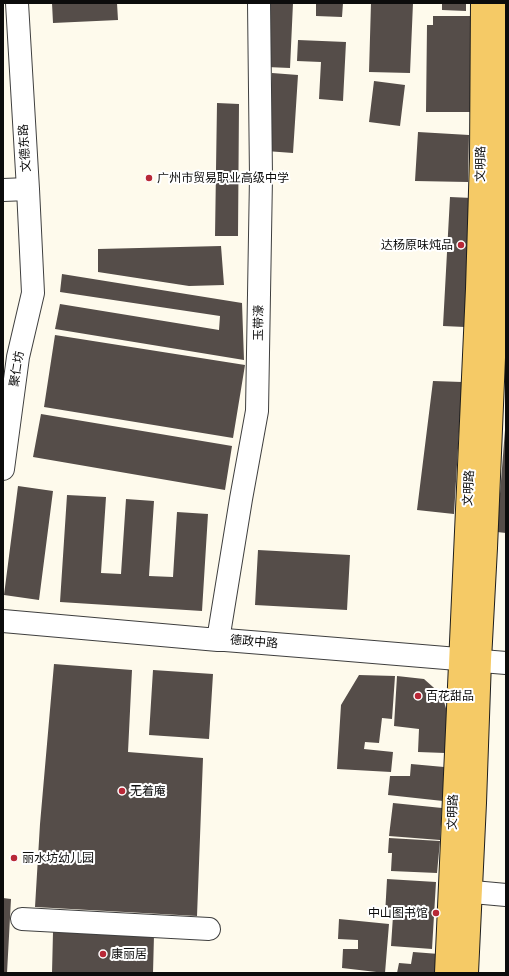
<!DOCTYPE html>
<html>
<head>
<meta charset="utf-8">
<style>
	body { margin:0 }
	#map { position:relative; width:509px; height:976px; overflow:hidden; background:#fefaec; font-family:Literata,serif }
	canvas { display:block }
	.frame { position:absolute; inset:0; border:4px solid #0c0c0c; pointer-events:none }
</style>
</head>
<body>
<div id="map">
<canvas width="509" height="976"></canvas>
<div class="frame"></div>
</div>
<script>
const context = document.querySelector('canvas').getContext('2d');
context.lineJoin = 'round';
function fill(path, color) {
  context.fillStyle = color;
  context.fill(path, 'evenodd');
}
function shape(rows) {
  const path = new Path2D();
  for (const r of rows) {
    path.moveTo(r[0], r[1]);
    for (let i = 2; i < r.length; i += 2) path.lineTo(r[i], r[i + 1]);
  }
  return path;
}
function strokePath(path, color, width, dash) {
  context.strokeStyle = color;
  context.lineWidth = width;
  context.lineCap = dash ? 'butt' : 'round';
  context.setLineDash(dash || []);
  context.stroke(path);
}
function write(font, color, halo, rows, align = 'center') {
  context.font = font + ' Literata,"Noto Sans SC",serif';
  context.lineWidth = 4;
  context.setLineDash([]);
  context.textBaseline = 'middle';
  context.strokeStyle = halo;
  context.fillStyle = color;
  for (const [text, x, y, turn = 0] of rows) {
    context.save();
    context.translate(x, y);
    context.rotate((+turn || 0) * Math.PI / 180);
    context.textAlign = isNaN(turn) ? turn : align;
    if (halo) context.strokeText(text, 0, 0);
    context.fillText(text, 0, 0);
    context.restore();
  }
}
fill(shape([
	[52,3,117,3,118,20,53,23],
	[270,3,293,3,290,68,267,67],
	[316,3,343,3,342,17,316,16],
	[371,3,413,3,410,73,369,72],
	[442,3,466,3,466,11,442,10],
	[433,16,470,16,470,112,426,112,427,25,433,25],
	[298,40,346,42,343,101,319,99,321,62,297,61],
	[272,73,298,75,293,153,266,151],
	[374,81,405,85,400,126,369,122],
	[217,103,239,104,238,236,215,236],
	[418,132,469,135,468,182,415,181],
	[450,197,472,198,465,327,443,326],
	[221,246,224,285,189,286,98,272,98,249],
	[62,274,242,303,244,360,55,329,60,304,219,330,220,316,60,292],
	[55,335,245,365,233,438,44,407],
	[433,381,462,382,454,514,417,510],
	[41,414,232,446,225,490,33,457],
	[505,430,506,430,506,533,497,532],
	[18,486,53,491,39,600,4,595],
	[67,495,106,497,101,573,121,574,126,499,154,501,149,576,173,577,177,512,208,514,202,611,60,602],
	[258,550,350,555,347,610,255,605],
	[54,664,132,670,128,752,203,758,197,916,35,907,40,824],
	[153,670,213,674,209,739,149,735],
	[359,675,395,676,392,719,382,718,379,743,365,742,364,749,393,752,391,772,337,769,341,705],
	[397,676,424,679,442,695,448,715,445,753,418,752,419,729,394,726],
	[411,764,444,767,443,801,388,795,390,776,410,776],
	[393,803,442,808,440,840,389,836],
	[389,838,440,841,437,873,391,871,392,853,388,853],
	[387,879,436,882,432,949,391,946,393,916,385,915],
	[3,898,11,899,7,973,3,973],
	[339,919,389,924,385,973,342,968,343,949,358,949,358,940,338,939],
	[53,932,154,935,153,973,52,973],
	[413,952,439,954,438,973,397,973,399,963,411,964]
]), '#554d49');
const minor = shape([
	[3,190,28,189],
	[3,469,18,357,33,293,28,189,17,3],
	[3,621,218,640,225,640,337,649,506,663],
	[218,640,241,499,257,411,261,177,259,3],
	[451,890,506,895],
	[22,919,209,929]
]);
const major = shape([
	[446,973,477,289,481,158,482,3],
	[467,973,475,803,480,660,486,548,496,310,499,169,498,122,499,3]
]);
strokePath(minor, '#3f3f3f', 24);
strokePath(major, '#1d1d1d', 24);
strokePath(minor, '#fff', 22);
strokePath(major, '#f5ca66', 22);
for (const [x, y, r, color] of [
	[149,178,4,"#b82837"],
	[461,245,4,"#b82837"],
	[418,696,4,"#b82837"],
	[122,791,4,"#b82837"],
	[14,858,4,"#b82837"],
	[436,913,4,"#b82837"],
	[103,954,4,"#b82837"]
]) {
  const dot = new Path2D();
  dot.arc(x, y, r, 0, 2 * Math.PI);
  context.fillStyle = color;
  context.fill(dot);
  strokePath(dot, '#fff', 1.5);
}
write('12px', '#0c0c0c', '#fff', [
	["文德东路",25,148,-94],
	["文明路",481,164,-89],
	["玉带濠",259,323,-89],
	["聚仁坊",17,369,-81],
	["文明路",469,488,-87],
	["德政中路",254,642,5],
	["文明路",453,812,-88]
]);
write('12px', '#0c0c0c', '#fff', [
	["广州市贸易职业高级中学",157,178],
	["达杨原味炖品",453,245,"right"],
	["百花甜品",426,696],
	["无着庵",130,791],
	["丽水坊幼儿园",22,858],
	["中山图书馆",428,913,"right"],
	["康丽居",111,954]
], 'left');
</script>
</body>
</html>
